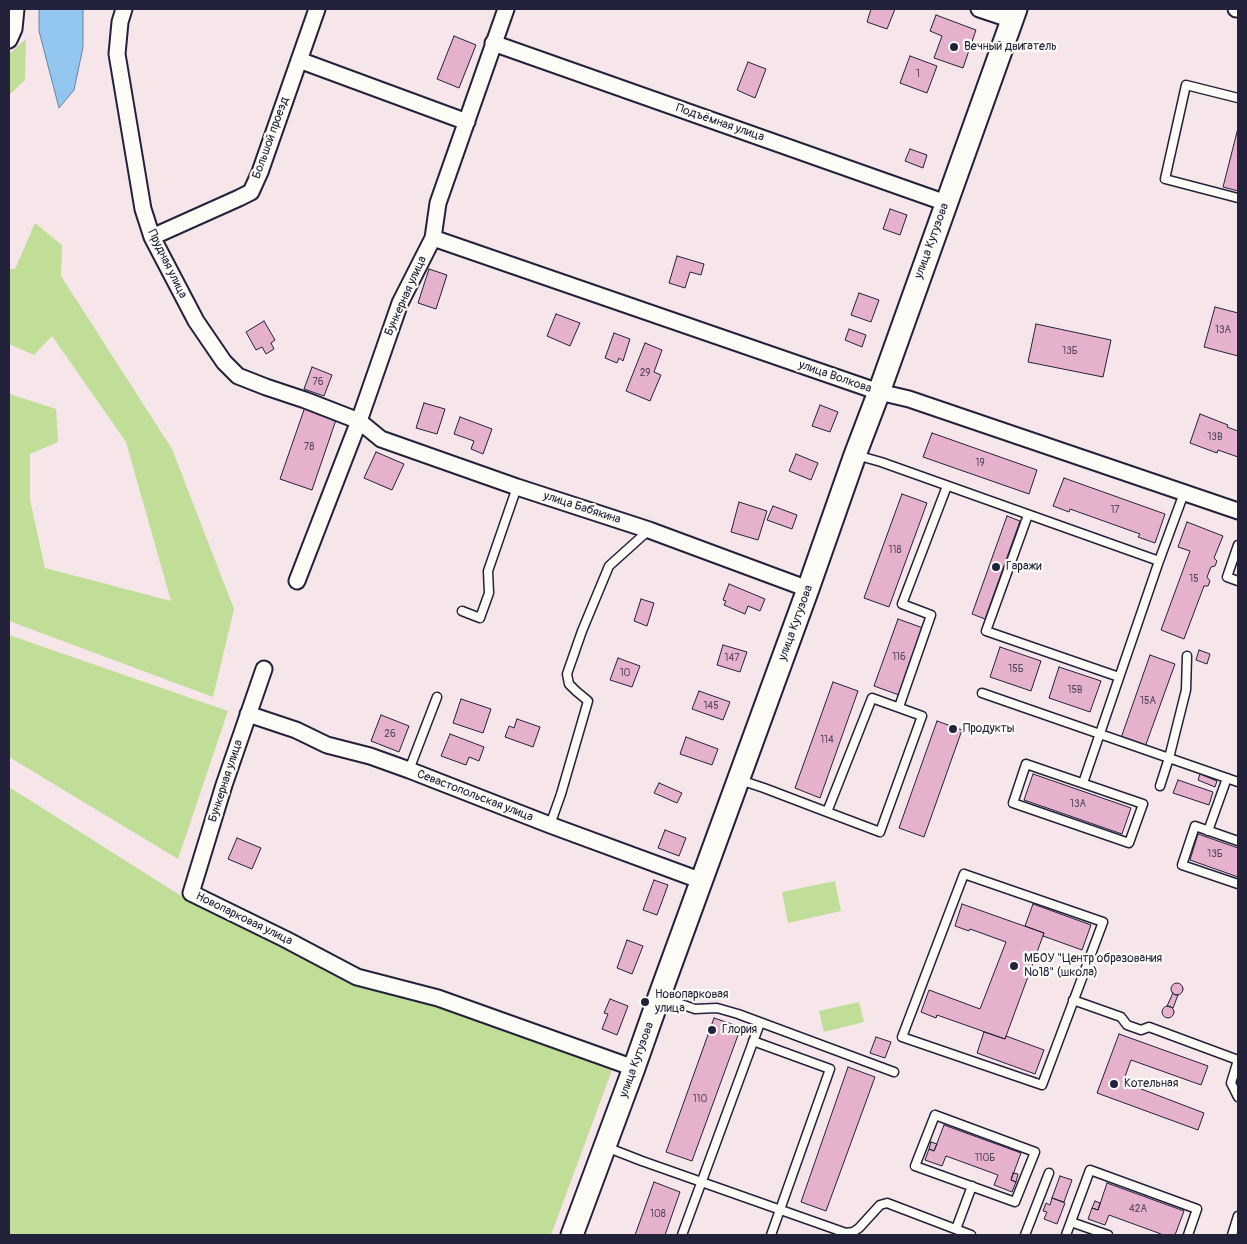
<!DOCTYPE html>
<html>
<head>
<meta charset="utf-8">
<style>
	body { margin:0 }
	#map { position:relative; width:1247px; height:1244px; overflow:hidden; background:#f6e6ea; font-family:Pangolin,sans-serif }
	canvas { display:block }
	.frame { position:absolute; inset:0; border:10px solid #22223b; pointer-events:none }
</style>
</head>
<body>
<div id="map">
<canvas width="1247" height="1244"></canvas>
<div class="frame"></div>
</div>
<script>
const context = document.querySelector('canvas').getContext('2d');
context.lineJoin = 'round';
function fill(path, color) {
  context.fillStyle = color;
  context.fill(path, 'evenodd');
}
function shape(rows) {
  const path = new Path2D();
  for (const r of rows) {
    if (r.length === 3) {
      path.moveTo(r[0] + r[2], r[1]);
      path.arc(r[0], r[1], r[2], 0, 2 * Math.PI);
      continue;
    }
    path.moveTo(r[0], r[1]);
    for (let i = 2; i < r.length; i += 2) path.lineTo(r[i], r[i + 1]);
  }
  return path;
}
function strokePath(path, color, width, dash) {
  context.strokeStyle = color;
  context.lineWidth = width;
  context.lineCap = dash ? 'butt' : 'round';
  context.setLineDash(dash || []);
  context.stroke(path);
}
function write(font, color, halo, rows, align = 'center') {
  context.font = font + ' Pangolin,sans-serif';
  context.lineWidth = 4.5;
  context.setLineDash([]);
  context.textBaseline = 'middle';
  context.strokeStyle = halo;
  context.fillStyle = color;
  for (const [text, x, y, turn = 0] of rows) {
    context.save();
    context.translate(x, y);
    context.rotate((+turn || 0) * Math.PI / 180);
    context.textAlign = isNaN(turn) ? turn : align;
    if (halo) context.strokeText(text, 0, 0);
    context.fillText(text, 0, 0);
    context.restore();
  }
}
fill(shape([
	[26,39,25,80,9,95,9,54],
	[35,223,62,245,61,276,172,449,234,609,213,697,9,621,9,394,10,394,56,409,58,442,30,454,30,500,45,568,171,601,126,442,52,336,34,355,9,344,9,269,15,269],
	[9,635,228,711,178,859,9,757],
	[9,787,186,899,361,986,432,1003,612,1070,551,1235,9,1235],
	[835,881,841,911,788,923,782,892],
	[859,1002,864,1022,824,1032,819,1011]
]), '#c0de97');
const water = shape([
	[39,9,83,9,83,47,74,90,59,108,39,31,39,9]
]);
fill(water, '#92c6ef');
strokePath(water, '#6584a7', 1);
const building = shape([
	[871,9,895,9,887,29,867,22,871,9],
	[936,15,976,30,963,68,934,58,942,36,930,31,936,15],
	[454,36,476,45,459,88,437,79,454,36],
	[910,56,937,66,927,93,900,83,910,56],
	[748,62,766,69,755,98,737,90,748,62],
	[1238,128,1238,191,1223,187,1238,128],
	[910,149,927,155,923,168,905,161,910,149],
	[890,209,907,215,900,235,883,229,890,209],
	[677,256,704,264,701,275,690,272,685,288,669,283,677,256],
	[429,269,447,275,436,309,418,303,429,269],
	[859,293,879,300,871,322,851,315,859,293],
	[1215,307,1238,313,1238,356,1204,347,1215,307],
	[556,314,580,323,570,346,547,336,556,314],
	[264,321,275,340,271,343,274,349,266,354,262,347,256,350,246,332,264,321],
	[1036,324,1111,340,1103,377,1028,362,1036,324],
	[849,329,866,335,862,347,845,340,849,329],
	[614,333,630,339,623,361,619,358,617,363,605,358,614,333],
	[645,343,662,350,654,372,661,375,650,401,626,391,645,343],
	[312,367,332,375,324,396,304,389,312,367],
	[424,403,445,409,437,434,416,428,424,403],
	[306,404,338,414,312,490,280,479,306,404],
	[820,405,838,412,830,432,812,426,820,405],
	[1200,414,1228,425,1227,427,1238,431,1238,457,1218,450,1217,453,1190,443,1200,414],
	[460,417,492,429,483,454,471,449,474,441,454,434,460,417],
	[932,433,1037,470,1029,494,923,457,932,433],
	[376,452,404,464,392,490,364,478,376,452],
	[796,454,818,463,811,480,789,471,796,454],
	[1064,478,1165,514,1155,543,1138,537,1140,534,1070,509,1069,512,1053,506,1064,478],
	[902,494,927,503,889,607,864,598,902,494],
	[739,502,767,511,758,540,731,532,739,502],
	[773,506,797,515,792,529,767,520,773,506],
	[1007,516,1020,521,985,619,972,614,1007,516],
	[1187,522,1223,536,1214,558,1217,561,1215,566,1211,567,1207,577,1210,581,1208,586,1204,586,1184,639,1161,630,1190,551,1178,547,1187,522],
	[729,584,765,599,760,611,748,606,745,614,724,605,726,601,723,600,729,584],
	[641,599,654,603,647,626,634,621,641,599],
	[898,619,923,628,899,695,874,686,898,619],
	[723,645,747,652,740,672,717,665,723,645],
	[1000,647,1041,661,1031,691,990,677,1000,647],
	[1199,650,1210,654,1207,664,1196,660,1199,650],
	[1150,655,1175,664,1145,747,1121,738,1150,655],
	[618,658,640,666,632,687,610,680,618,658],
	[1059,667,1101,681,1090,712,1049,698,1059,667],
	[833,682,858,691,820,798,795,788,833,682],
	[699,691,730,702,723,720,692,709,699,691],
	[461,699,491,709,483,733,453,723,461,699],
	[381,715,409,726,399,752,371,741,381,715],
	[517,719,540,727,533,747,505,737,509,726,514,728,517,719],
	[937,721,962,730,924,837,899,828,937,721],
	[450,734,484,747,479,761,469,757,466,765,441,756,450,734],
	[686,737,718,749,712,765,680,754,686,737],
	[1033,774,1131,808,1122,834,1024,800,1033,774],
	[1200,774,1217,781,1215,787,1198,780,1200,774],
	[1178,780,1213,792,1209,805,1173,793,1178,780],
	[659,783,682,793,677,803,654,793,659,783],
	[665,830,686,838,679,856,658,848,665,830],
	[1198,834,1238,848,1238,877,1190,860,1198,834],
	[237,838,261,848,252,869,228,859,237,838],
	[654,880,668,885,657,915,643,910,654,880],
	[962,904,1044,933,1005,1039,937,1015,936,1018,921,1012,929,990,980,1009,1006,942,970,929,969,931,955,926,962,904],
	[1033,904,1091,925,1082,950,1043,936,1044,933,1025,926,1033,904],
	[627,940,643,946,632,974,617,968,627,940],
	[1177,989,6],
	[1173,993,1175,995,1178,995,1173,1008,1167,1006,1173,993],
	[610,999,628,1006,617,1035,602,1029,608,1014,604,1013,610,999],
	[1168,1012,6],
	[714,1018,741,1027,692,1161,666,1152,714,1018],
	[984,1032,1005,1039,1006,1036,1044,1050,1035,1074,977,1053,984,1032],
	[1119,1034,1208,1066,1201,1085,1131,1060,1123,1082,1204,1113,1198,1130,1097,1093,1119,1034],
	[876,1037,891,1042,885,1058,870,1053,876,1037],
	[848,1067,875,1077,826,1211,801,1202,848,1067],
	[944,1125,1021,1153,1011,1180,1016,1182,1012,1192,994,1185,998,1175,946,1156,942,1166,925,1160,929,1149,934,1151,944,1125],
	[931,1142,937,1144,934,1151,929,1149,931,1142],
	[1013,1173,1018,1174,1016,1182,1011,1180,1013,1173],
	[1060,1176,1072,1180,1064,1202,1052,1198,1060,1176],
	[654,1182,680,1192,665,1235,635,1235,654,1182],
	[1107,1183,1184,1211,1175,1235,1161,1235,1161,1234,1109,1215,1105,1225,1088,1219,1092,1208,1098,1210,1107,1183],
	[1052,1198,1065,1203,1057,1224,1044,1219,1047,1212,1043,1211,1046,1203,1050,1205,1052,1198],
	[1095,1201,1100,1203,1098,1210,1092,1208,1095,1201]
]);
fill(building, '#e5b1cd');
strokePath(building, '#22223b', 1);
const lane = shape([
	[1238,98,1186,85,1165,179,1238,198],
	[856,455,881,462,1159,561],
	[1028,515,986,631,1119,677],
	[1238,545,1227,577,1238,581],
	[462,611,480,618,489,593,488,571,517,487],
	[982,693,1238,782],
	[899,707,931,615,902,604,947,486],
	[1026,764,1143,804,1129,843,1013,803,1026,764],
	[409,770,437,697],
	[740,780,764,788,827,812,880,832,922,716,872,698,827,812],
	[1083,783,1159,561,1184,493],
	[1160,786,1169,758,1186,690,1187,656],
	[550,825,561,794,588,701,576,691,569,684,567,674,582,631,609,566,649,530],
	[1208,831,1227,778],
	[1238,841,1195,826,1182,865,1238,884],
	[964,874,1103,922,1042,1085,902,1037,964,874],
	[661,997,695,1009,717,1008,738,1014,894,1072],
	[1073,1000,1121,1017,1127,1025,1141,1030,1149,1027,1238,1060],
	[753,1041,830,1069,771,1235],
	[1238,1060,1231,1083,1238,1097],
	[935,1115,1035,1152,1015,1202,915,1166,935,1115],
	[606,1147,642,1161,846,1233,853,1232,859,1228,880,1205,887,1203,971,1235],
	[1071,1222,1108,1235],
	[956,1229,972,1186],
	[682,1235,760,1023],
	[1025,1235,1049,1173],
	[1066,1235,1090,1170,1197,1209,1188,1235],
	[1232,1235,1238,1216]
]);
const street = shape([
	[124,9,120,22,117,54,143,209,152,237,196,321,224,362,238,376,266,387,305,400,359,421,381,439,517,487,649,530,808,589],
	[979,9,1012,20],
	[1236,9,1238,9],
	[9,40,14,29,16,9],
	[493,43,946,203],
	[299,60,467,122],
	[152,237,239,198,251,192,260,172,317,9],
	[433,238,879,392,909,399,1238,511],
	[297,581,359,421,400,303,433,238,438,203,506,9],
	[264,669,224,785,191,893,285,939,357,977,438,998,634,1068],
	[248,714,296,730,327,745,370,756,409,770,550,825,702,881]
]);
const secondary = shape([
	[572,1235,634,1068,659,997,808,589,855,455,879,392,1016,9]
]);
strokePath(lane, '#22223b', 11);
strokePath(street, '#22223b', 19);
strokePath(secondary, '#22223b', 25);
strokePath(lane, '#fdfcf7', 8);
strokePath(street, '#fdfcf7', 15);
strokePath(secondary, '#fdfcf7', 21);
for (const [x, y, r, color] of [
	[954,47,5,"#22223b"],
	[996,567,5,"#22223b"],
	[953,729,5,"#22223b"],
	[1014,966,5,"#22223b"],
	[645,1002,5,"#22223b"],
	[712,1030,5,"#22223b"],
	[1114,1084,5,"#22223b"]
]) {
  const dot = new Path2D();
  dot.arc(x, y, r, 0, 2 * Math.PI);
  context.fillStyle = color;
  context.fill(dot);
  strokePath(dot, '#fdfcf7', 2);
}
write('10px', '#534660', null, [
	["1",918,74],
	["13А",1223,330],
	["13Б",1070,351],
	["29",645,373],
	["76",318,382],
	["13В",1215,437],
	["78",309,447],
	["19",980,463],
	["17",1115,510],
	["118",895,550],
	["15",1194,579],
	["116",899,657],
	["147",732,658],
	["15Б",1016,669],
	["10",625,673],
	["15В",1075,690],
	["15А",1148,701],
	["145",711,706],
	["26",390,734],
	["114",827,740],
	["13А",1078,804],
	["13Б",1215,854],
	["110",700,1099],
	["110Б",985,1158],
	["42А",1138,1209],
	["108",658,1214]
]);
write('12px', '#22223b', '#fdfcf7', [
	["Вечный двигатель",964,47],
	["Гаражи",1006,567],
	["Продукты",963,729],
	["МБОУ \"Центр образования",1024,959],
	["№18\" (школа)",1024,973],
	["Новопарковая",655,995],
	["улица",655,1009],
	["Глория",722,1030],
	["Котельная",1124,1084]
], 'left');
write('12px', '#22223b', '#fdfcf7', [
	["Подъёмная улица",720,123,19],
	["Большой проезд",271,138,-70],
	["улица Кутузова",932,241,-70],
	["Прудная улица",167,264,64],
	["Бункерная улица",406,296,-66],
	["улица Волкова",835,377,19],
	["улица Бабякина",582,508,18],
	["улица Кутузова",796,623,-70],
	["Бункерная улица",226,781,-72],
	["Севастопольская улица",475,796,21],
	["Новопарковая улица",244,919,26],
	["улица Кутузова",637,1060,-70]
]);
</script>
</body>
</html>
